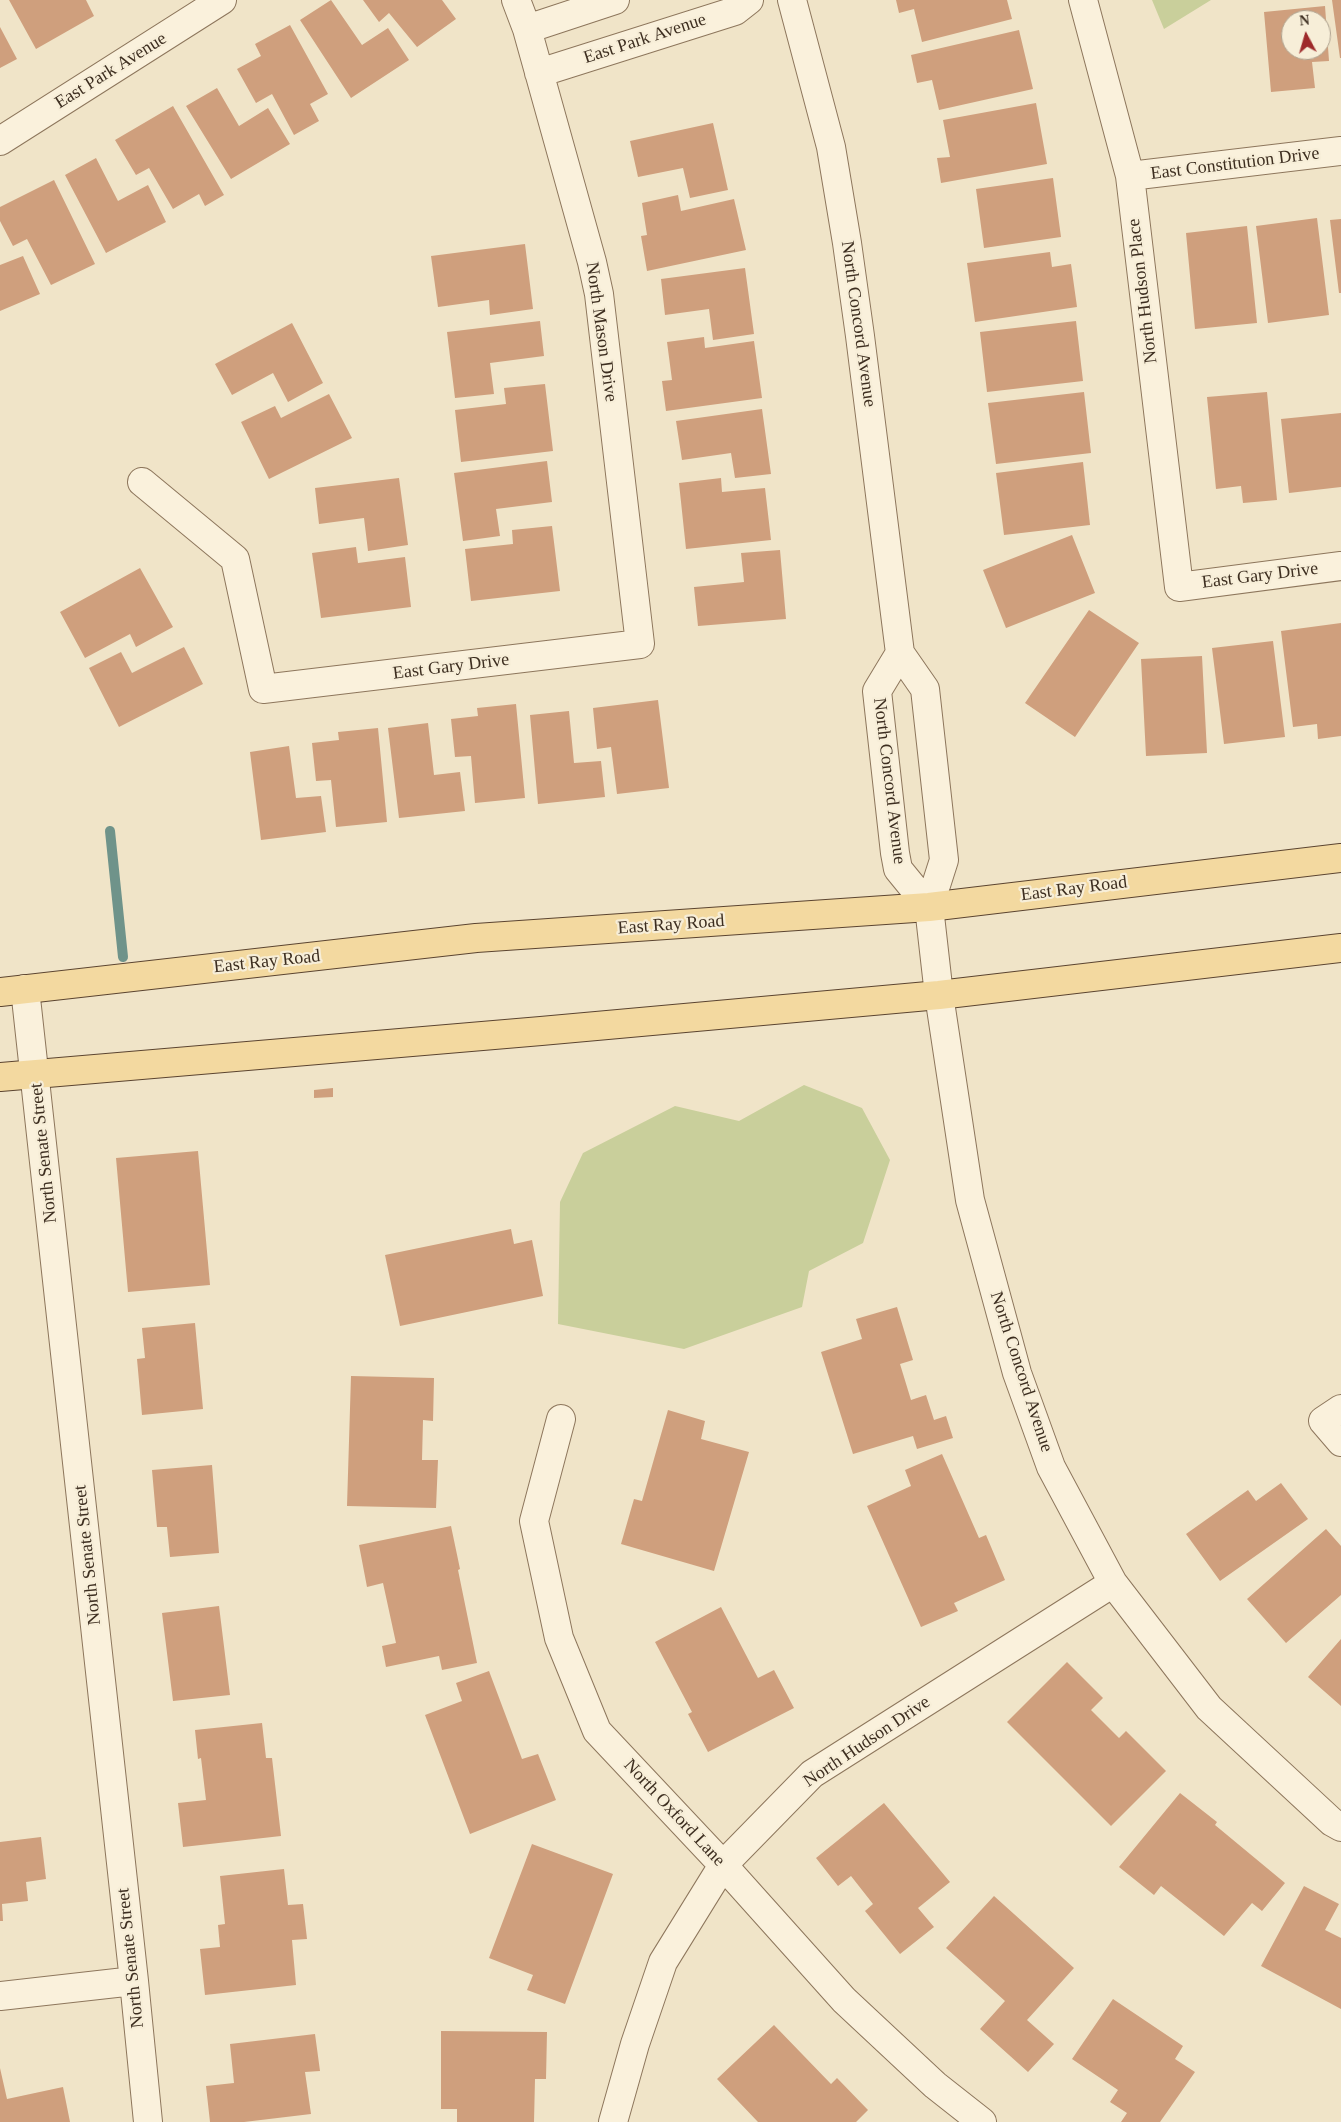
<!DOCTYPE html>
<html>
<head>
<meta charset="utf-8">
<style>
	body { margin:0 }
	#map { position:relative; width:1341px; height:2122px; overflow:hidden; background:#f0e4c8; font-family:Georgia,serif }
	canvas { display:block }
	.north { position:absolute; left:1281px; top:10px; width:50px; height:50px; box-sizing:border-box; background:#f7eed8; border:1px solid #ada18e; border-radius:50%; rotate:354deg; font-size:14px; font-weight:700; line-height:20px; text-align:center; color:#3d2e20 }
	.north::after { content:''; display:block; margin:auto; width:18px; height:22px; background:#9e2a2b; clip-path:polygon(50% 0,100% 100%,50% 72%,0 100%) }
</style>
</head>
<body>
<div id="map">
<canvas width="1341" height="2122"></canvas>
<div class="north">N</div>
</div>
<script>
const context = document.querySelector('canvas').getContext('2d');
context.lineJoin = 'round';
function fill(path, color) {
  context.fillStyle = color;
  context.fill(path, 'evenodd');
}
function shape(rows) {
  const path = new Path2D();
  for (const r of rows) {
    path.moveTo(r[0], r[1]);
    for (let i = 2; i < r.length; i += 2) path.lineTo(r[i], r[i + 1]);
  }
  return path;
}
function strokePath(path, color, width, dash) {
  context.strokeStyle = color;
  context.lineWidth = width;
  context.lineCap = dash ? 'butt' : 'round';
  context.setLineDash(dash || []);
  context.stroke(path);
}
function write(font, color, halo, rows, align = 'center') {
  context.font = font + ' Georgia,serif';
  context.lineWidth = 4.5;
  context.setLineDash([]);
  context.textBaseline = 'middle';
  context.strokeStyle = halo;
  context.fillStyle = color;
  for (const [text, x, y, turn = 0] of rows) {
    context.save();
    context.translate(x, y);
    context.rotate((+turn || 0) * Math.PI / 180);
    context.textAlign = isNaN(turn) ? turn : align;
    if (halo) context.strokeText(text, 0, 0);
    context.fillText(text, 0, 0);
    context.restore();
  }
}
fill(shape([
	[1152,0,1211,0,1164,29],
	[804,1085,862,1108,890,1160,863,1243,809,1271,802,1307,684,1349,558,1324,560,1202,583,1153,675,1106,739,1121]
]), '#c9cf9b');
strokePath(shape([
	[110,831,123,957]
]), '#6f938a', 10);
fill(shape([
	[9,0,86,0,94,16,36,49],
	[331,0,362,45,388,28,409,60,351,98,300,20],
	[363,0,442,0,456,19,417,47,389,13,379,22],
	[896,0,1007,0,1012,19,922,42,914,9,899,13],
	[1332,0,1341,0,1341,58,1340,58],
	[1325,6,1329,61,1312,62,1315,88,1271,92,1264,12],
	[1291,20,1321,20,1321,50,1291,50],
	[290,25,328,94,310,104,319,121,294,135,272,94,256,103,237,69,261,56,255,44],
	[0,27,17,59,0,68],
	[1019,30,1033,89,939,110,932,80,917,83,911,55],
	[217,88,239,126,268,108,290,144,231,179,186,106],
	[1036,103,1047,164,941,183,937,158,950,157,943,120],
	[173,106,224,195,205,206,199,194,173,209,149,168,136,175,115,140],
	[713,123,728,190,690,198,683,168,638,177,630,141],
	[96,158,118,201,148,185,166,222,106,253,65,175],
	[1053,178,1061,237,984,248,976,189],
	[54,180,95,264,51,285,27,239,13,246,0,221,0,207],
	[678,195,681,211,734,199,746,250,647,271,641,236,647,235,642,203],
	[1317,218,1329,315,1268,323,1256,226],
	[1341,219,1341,293,1339,293,1330,220],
	[1247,226,1257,323,1195,329,1186,233],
	[525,244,533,309,490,315,489,300,438,307,431,256],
	[1050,252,1052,267,1071,264,1077,307,975,322,967,263],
	[23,256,40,294,0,311,0,265],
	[745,268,754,334,713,340,709,309,665,315,661,279],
	[540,321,544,356,490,363,494,394,455,398,447,332],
	[1076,321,1083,381,987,392,980,332],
	[292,323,323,383,288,402,273,373,232,395,215,364],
	[704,337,705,348,754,341,762,398,666,411,662,381,672,380,667,342],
	[545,384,553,451,461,462,455,410,506,404,504,388],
	[1084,392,1091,453,996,464,988,403],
	[1267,392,1277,500,1243,503,1241,486,1216,489,1207,397],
	[329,394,352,438,269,479,241,422,275,406,281,418],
	[762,409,771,474,735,478,731,453,682,460,676,421],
	[1341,413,1341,487,1289,493,1281,419],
	[547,461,552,502,496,509,500,536,463,541,454,473],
	[1083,462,1090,525,1004,535,996,473],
	[399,478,408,545,368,551,364,518,319,524,315,488],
	[721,478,722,492,765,488,771,540,686,549,679,483],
	[552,526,560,591,471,601,465,549,513,544,512,530],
	[1072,535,1095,593,1006,628,983,570],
	[356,547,358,563,405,557,411,607,321,618,312,553],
	[780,550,786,619,698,626,694,587,744,582,741,553],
	[140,568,173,627,136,647,130,634,85,658,60,612],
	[1089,610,1139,643,1075,737,1025,703],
	[1341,623,1341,736,1318,739,1317,724,1293,727,1281,631],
	[1273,641,1285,737,1224,744,1212,648],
	[184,647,203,684,119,727,89,668,121,652,132,673],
	[1202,656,1207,753,1146,756,1141,659],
	[658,700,669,788,617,794,611,747,597,749,593,708],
	[516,704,525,798,475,803,471,756,455,757,451,719,478,716,477,708],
	[569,711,574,763,601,761,605,797,538,804,530,715],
	[428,723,434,775,460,772,465,811,399,818,388,728],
	[378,728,387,822,336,827,331,780,316,781,312,743,339,740,338,732],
	[289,746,296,798,321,796,326,832,261,840,250,752],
	[333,1088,333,1097,314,1098,314,1090],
	[198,1151,210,1285,128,1292,116,1158],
	[511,1229,514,1244,532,1240,543,1296,400,1326,385,1255],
	[897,1307,913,1360,900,1364,911,1400,926,1395,934,1420,946,1416,953,1438,917,1449,913,1436,853,1454,821,1352,862,1339,856,1319],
	[195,1323,203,1409,142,1415,137,1359,145,1358,142,1328],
	[351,1376,434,1378,433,1421,423,1420,422,1460,438,1460,436,1508,347,1506],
	[668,1410,705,1421,701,1439,749,1452,714,1571,621,1544,634,1499,642,1501],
	[942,1454,979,1538,986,1535,1005,1580,954,1603,958,1611,921,1627,867,1506,911,1486,905,1470],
	[212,1465,219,1553,170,1557,167,1527,157,1527,152,1470],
	[1281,1483,1308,1519,1220,1581,1186,1534,1248,1490,1256,1501],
	[451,1526,460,1569,458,1570,477,1663,442,1670,439,1656,386,1667,382,1646,396,1643,383,1583,367,1587,359,1545],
	[1326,1529,1341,1546,1341,1595,1286,1643,1247,1599],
	[219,1606,230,1695,173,1701,162,1613],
	[721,1607,758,1678,774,1670,794,1708,708,1752,688,1714,692,1712,655,1642],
	[1341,1639,1341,1706,1308,1677],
	[1067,1662,1103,1698,1091,1710,1119,1738,1126,1731,1166,1771,1111,1826,1007,1722],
	[489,1671,522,1759,538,1754,556,1800,470,1834,425,1715,462,1701,456,1683],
	[262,1723,266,1758,272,1758,281,1836,183,1847,178,1803,206,1800,201,1758,198,1759,195,1730],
	[1180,1793,1217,1822,1215,1825,1285,1883,1262,1911,1252,1903,1224,1936,1161,1886,1154,1895,1119,1867],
	[884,1803,950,1882,918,1908,934,1927,900,1954,865,1911,873,1904,851,1876,838,1886,816,1858],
	[41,1837,46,1879,26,1882,28,1901,2,1904,3,1921,0,1921,0,1842],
	[532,1844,613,1874,565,2004,527,1990,533,1975,489,1958],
	[284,1869,288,1905,303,1904,307,1939,292,1940,296,1985,205,1995,200,1949,220,1947,218,1925,225,1924,220,1876],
	[1304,1886,1339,1904,1325,1930,1341,1938,1341,2009,1261,1966],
	[994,1896,1074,1968,1027,2020,1054,2044,1028,2072,980,2029,1005,2001,946,1948],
	[1113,1999,1183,2046,1175,2059,1195,2072,1160,2122,1121,2122,1127,2113,1110,2102,1118,2090,1072,2059],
	[774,2025,831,2084,837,2078,868,2110,856,2122,758,2122,717,2079],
	[441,2031,547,2032,546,2079,535,2079,534,2122,457,2122,457,2109,441,2109],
	[315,2034,320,2071,305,2072,311,2114,244,2122,210,2122,206,2086,234,2083,230,2044],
	[0,2068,7,2099,63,2087,70,2122,0,2122]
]), '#cf9f7d');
const minor = shape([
	[792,0,831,147,847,243,860,336,900,653,925,689,944,860,929,907,939,995,970,1200,1017,1373,1051,1467,1113,1583,1209,1708,1332,1822,1341,1827],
	[1083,0,1130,176,1179,587,1341,566],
	[527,29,615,0],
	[539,73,735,11,749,0],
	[0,141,222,0],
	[1130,176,1341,151],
	[142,482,235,559,263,689,640,644,599,294,592,262,527,29,516,0],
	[900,653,877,691,895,853,898,869,929,907],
	[25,989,134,1981,148,2122],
	[1341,1409,1323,1421,1341,1442],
	[561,1419,534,1521,559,1638,597,1731,723,1865,844,2000,935,2085,982,2122],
	[0,1996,134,1981],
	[613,2122,635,2044,663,1962,723,1865,812,1774,1113,1583]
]);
const primary = shape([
	[0,992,476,938,929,907,1341,858],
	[0,1077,541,1031,939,995,1341,948]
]);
strokePath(minor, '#8d765c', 30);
strokePath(primary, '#5b4430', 30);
strokePath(minor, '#faf1dc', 28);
strokePath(primary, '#f3d9a0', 28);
write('18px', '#3d2e20', '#f7eed8', [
	["East Park Avenue",645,39,-18],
	["East Park Avenue",111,71,-32],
	["East Constitution Drive",1235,164,-7],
	["North Hudson Place",1143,291,-97],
	["North Concord Avenue",858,324,82],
	["North Mason Drive",601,332,82],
	["East Gary Drive",1260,576,-7],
	["East Gary Drive",451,667,-7],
	["North Concord Avenue",889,781,83],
	["East Ray Road",1074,889,-7],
	["East Ray Road",671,925,-4],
	["East Ray Road",267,962,-6],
	["North Senate Street",44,1153,-96],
	["North Concord Avenue",1021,1372,72],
	["North Senate Street",88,1555,-96],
	["North Hudson Drive",867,1742,-34],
	["North Oxford Lane",674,1813,47],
	["North Senate Street",131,1958,-96]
]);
</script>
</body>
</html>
